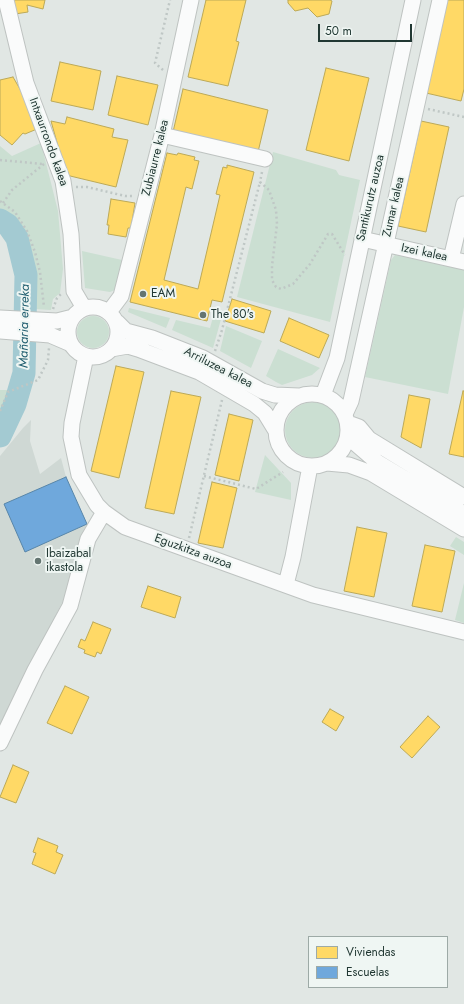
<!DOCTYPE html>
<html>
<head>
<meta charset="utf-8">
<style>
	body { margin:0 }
	#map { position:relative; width:464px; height:1004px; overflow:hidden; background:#e1e7e4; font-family:Jost,sans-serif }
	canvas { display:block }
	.legend { position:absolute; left:308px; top:936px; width:140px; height:52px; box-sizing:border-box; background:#eff6f3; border:1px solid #9daaa6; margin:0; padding:5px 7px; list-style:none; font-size:12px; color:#213833 }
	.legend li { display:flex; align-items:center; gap:8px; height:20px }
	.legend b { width:20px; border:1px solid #9daaa6 }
	.scale { position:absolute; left:318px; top:24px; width:94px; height:18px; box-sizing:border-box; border:2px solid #213833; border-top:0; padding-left:5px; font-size:12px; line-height:14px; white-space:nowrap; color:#213833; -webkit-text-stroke:3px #eff6f3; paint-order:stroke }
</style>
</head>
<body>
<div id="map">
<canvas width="464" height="1004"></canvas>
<ul class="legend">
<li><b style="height:11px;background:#ffd966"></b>Viviendas</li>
<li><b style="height:11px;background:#6fa8dc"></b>Escuelas</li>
</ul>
<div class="scale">50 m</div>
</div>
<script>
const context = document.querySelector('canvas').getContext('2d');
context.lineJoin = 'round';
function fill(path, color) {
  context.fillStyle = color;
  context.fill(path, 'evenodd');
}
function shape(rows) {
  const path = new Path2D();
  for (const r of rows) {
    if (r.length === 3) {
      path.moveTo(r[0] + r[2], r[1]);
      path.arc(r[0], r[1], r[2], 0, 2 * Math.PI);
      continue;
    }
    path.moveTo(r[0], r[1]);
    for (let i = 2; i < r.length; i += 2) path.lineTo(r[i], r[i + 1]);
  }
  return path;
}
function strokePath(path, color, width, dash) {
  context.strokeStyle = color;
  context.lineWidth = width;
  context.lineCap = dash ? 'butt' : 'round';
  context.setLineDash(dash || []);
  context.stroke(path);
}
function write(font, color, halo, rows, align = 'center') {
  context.font = font + ' Jost,sans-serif';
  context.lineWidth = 4;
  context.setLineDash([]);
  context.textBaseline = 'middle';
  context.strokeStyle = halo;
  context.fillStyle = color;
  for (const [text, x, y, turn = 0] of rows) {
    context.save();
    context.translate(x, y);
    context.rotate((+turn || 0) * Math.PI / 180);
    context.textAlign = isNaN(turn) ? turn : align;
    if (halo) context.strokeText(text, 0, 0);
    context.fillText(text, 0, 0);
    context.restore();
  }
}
fill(shape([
	[31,420,30,441,40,474,61,458,66,477,87,524,81,535,70,587,0,726,0,456,23,428]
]), '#cfd8d4');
fill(shape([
	[41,143,58,211,63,269,60,293,53,299,51,310,34,309,35,277,32,256,19,227,13,220,0,212,0,146,12,156],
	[273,152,336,170,339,175,360,180,330,322,237,297],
	[82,251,122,260,115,290,110,292,85,288],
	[395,255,464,270,464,307,448,394,365,377,391,260],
	[129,308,170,318,166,328,128,312],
	[215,310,223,312,213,348,172,330,176,320,210,328],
	[93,332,16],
	[226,326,262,341,251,368,220,351],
	[278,349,320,368,312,375,282,385,276,382,266,376],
	[0,390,18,390,3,431,0,434],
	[313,430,28],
	[265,455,291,483,291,500,255,492],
	[456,537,464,542,464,555,450,546],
	[464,583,464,623,455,620]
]), '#cbdfd2');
const homes = shape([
	[12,0,45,0,43,9,27,5,28,12,15,14,12,0],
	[206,0,246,0,236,41,239,42,228,86,188,77,206,0],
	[288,0,330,0,332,1,329,14,317,17,308,8,295,11,288,3,288,0],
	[447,0,464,0,464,89,461,101,426,93,447,0],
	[60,62,101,71,93,110,51,101,60,62],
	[326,68,369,78,349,161,306,150,326,68],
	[117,76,158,85,148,125,108,115,117,76],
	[13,77,32,110,37,129,25,134,23,133,12,145,0,135,0,80,13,77],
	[183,89,268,110,258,152,173,132,183,89],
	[67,117,114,129,112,137,128,140,116,187,66,175,51,121,65,124,67,117],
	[421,121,449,127,426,232,398,226,421,121],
	[167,153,177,155,178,153,195,157,194,160,199,161,192,189,186,187,164,280,198,289,220,195,216,194,223,167,227,168,227,165,254,172,222,302,212,300,207,321,130,302,167,153],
	[111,199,135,203,131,228,128,228,126,237,108,234,109,225,107,225,111,199],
	[232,299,271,311,264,333,225,321,232,299],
	[289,318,329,335,319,358,280,341,289,318],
	[116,366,144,372,119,478,91,471,116,366],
	[171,391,201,397,174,514,145,508,171,391],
	[463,391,464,391,464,457,449,454,463,391],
	[409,395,430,399,421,448,401,437,409,395],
	[229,414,253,420,239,481,215,475,229,414],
	[212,482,237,488,223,548,198,543,212,482],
	[357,527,387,533,374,597,344,591,357,527],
	[425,545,455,551,442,612,412,606,425,545],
	[148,586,181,597,175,618,141,607,148,586],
	[93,622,111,629,101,654,97,652,95,657,84,653,85,650,78,647,81,639,85,641,93,622],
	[65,686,89,697,72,734,47,723,65,686],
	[330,709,344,717,336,731,322,722,330,709],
	[428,716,440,727,412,758,400,747,428,716],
	[13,765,29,772,16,803,0,797,13,765],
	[38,838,58,846,56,852,63,855,55,874,32,864,36,853,33,852,38,838]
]);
fill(homes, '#ffd966');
strokePath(homes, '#bca957', 1);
const schools = shape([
	[66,477,87,524,25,552,4,504,66,477]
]);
fill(schools, '#6fa8dc');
strokePath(schools, '#5886a9', 1);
strokePath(shape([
	[0,220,8,225,17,238,26,275,24,373,15,404,0,436]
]), '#a3cad2', 23);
const minor = shape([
	[6,0,26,83,63,181,71,234,74,291,84,308],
	[162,135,265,159],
	[362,239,464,262],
	[451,259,464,204],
	[93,332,25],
	[109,312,121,296,162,135,191,0],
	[0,318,57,321,73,317],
	[117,322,126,331,152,338,203,358,262,391,275,395,299,396],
	[0,331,50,335,71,344],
	[111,349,128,346,138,349,199,372,254,404,265,413,276,431],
	[86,356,72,423,71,437,79,475,97,505,104,512,125,527,313,595,464,632],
	[312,430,36],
	[323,395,337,358,413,0],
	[345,414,351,401,440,0],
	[348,423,359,427,369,439,464,497],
	[348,437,377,462,464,514],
	[327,463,349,465,371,473,464,529],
	[286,584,293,557,310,466],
	[0,743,35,670,70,606,88,539,104,512]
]);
strokePath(minor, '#bec3c1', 17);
strokePath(shape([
	[163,70,155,63,170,0],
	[428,109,464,117],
	[0,160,43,164],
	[262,172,260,182,269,190,276,210,277,224,272,266,272,280,276,287,281,289,293,284,310,264,328,234,332,234,345,255],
	[76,187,87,187,125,196,134,196],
	[0,201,15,212,27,231,35,252,40,272,44,307],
	[3,203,12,190,44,164],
	[53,309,57,298,62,293],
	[215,351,222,330,260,182],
	[0,411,8,392,38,380,48,360,49,348],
	[204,476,256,489,283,472],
	[189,538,222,400]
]), '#bfc7c5', 2.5, [2, 3]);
strokePath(minor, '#fafbfb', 15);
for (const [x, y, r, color] of [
	[143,294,4,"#647571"],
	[203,315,4,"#647571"],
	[38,561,4,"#647571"]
]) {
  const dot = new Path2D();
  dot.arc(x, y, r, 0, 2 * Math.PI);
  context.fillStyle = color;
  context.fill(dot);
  strokePath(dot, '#eff6f3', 1.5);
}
write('12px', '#213833', '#eff6f3', [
	["Intxaurrondo kalea",48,142,70],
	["Zubiaurre kalea",156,158,-76],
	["Santikurutz auzoa",371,198,-77],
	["Zumar kalea",394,207,-77],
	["Izei kalea",424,253,12],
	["Arriluzea kalea",218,368,27],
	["Eguzkitza auzoa",193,552,20]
]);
write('12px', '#213833', '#eff6f3', [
	["EAM",151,294],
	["The 80's",211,315],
	["Ibaizabal",46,554],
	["ikastola",46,568]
], 'left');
write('italic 13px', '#205e6f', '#eff6f3', [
	["Mañaria erreka",25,326,-89]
]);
</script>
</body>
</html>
